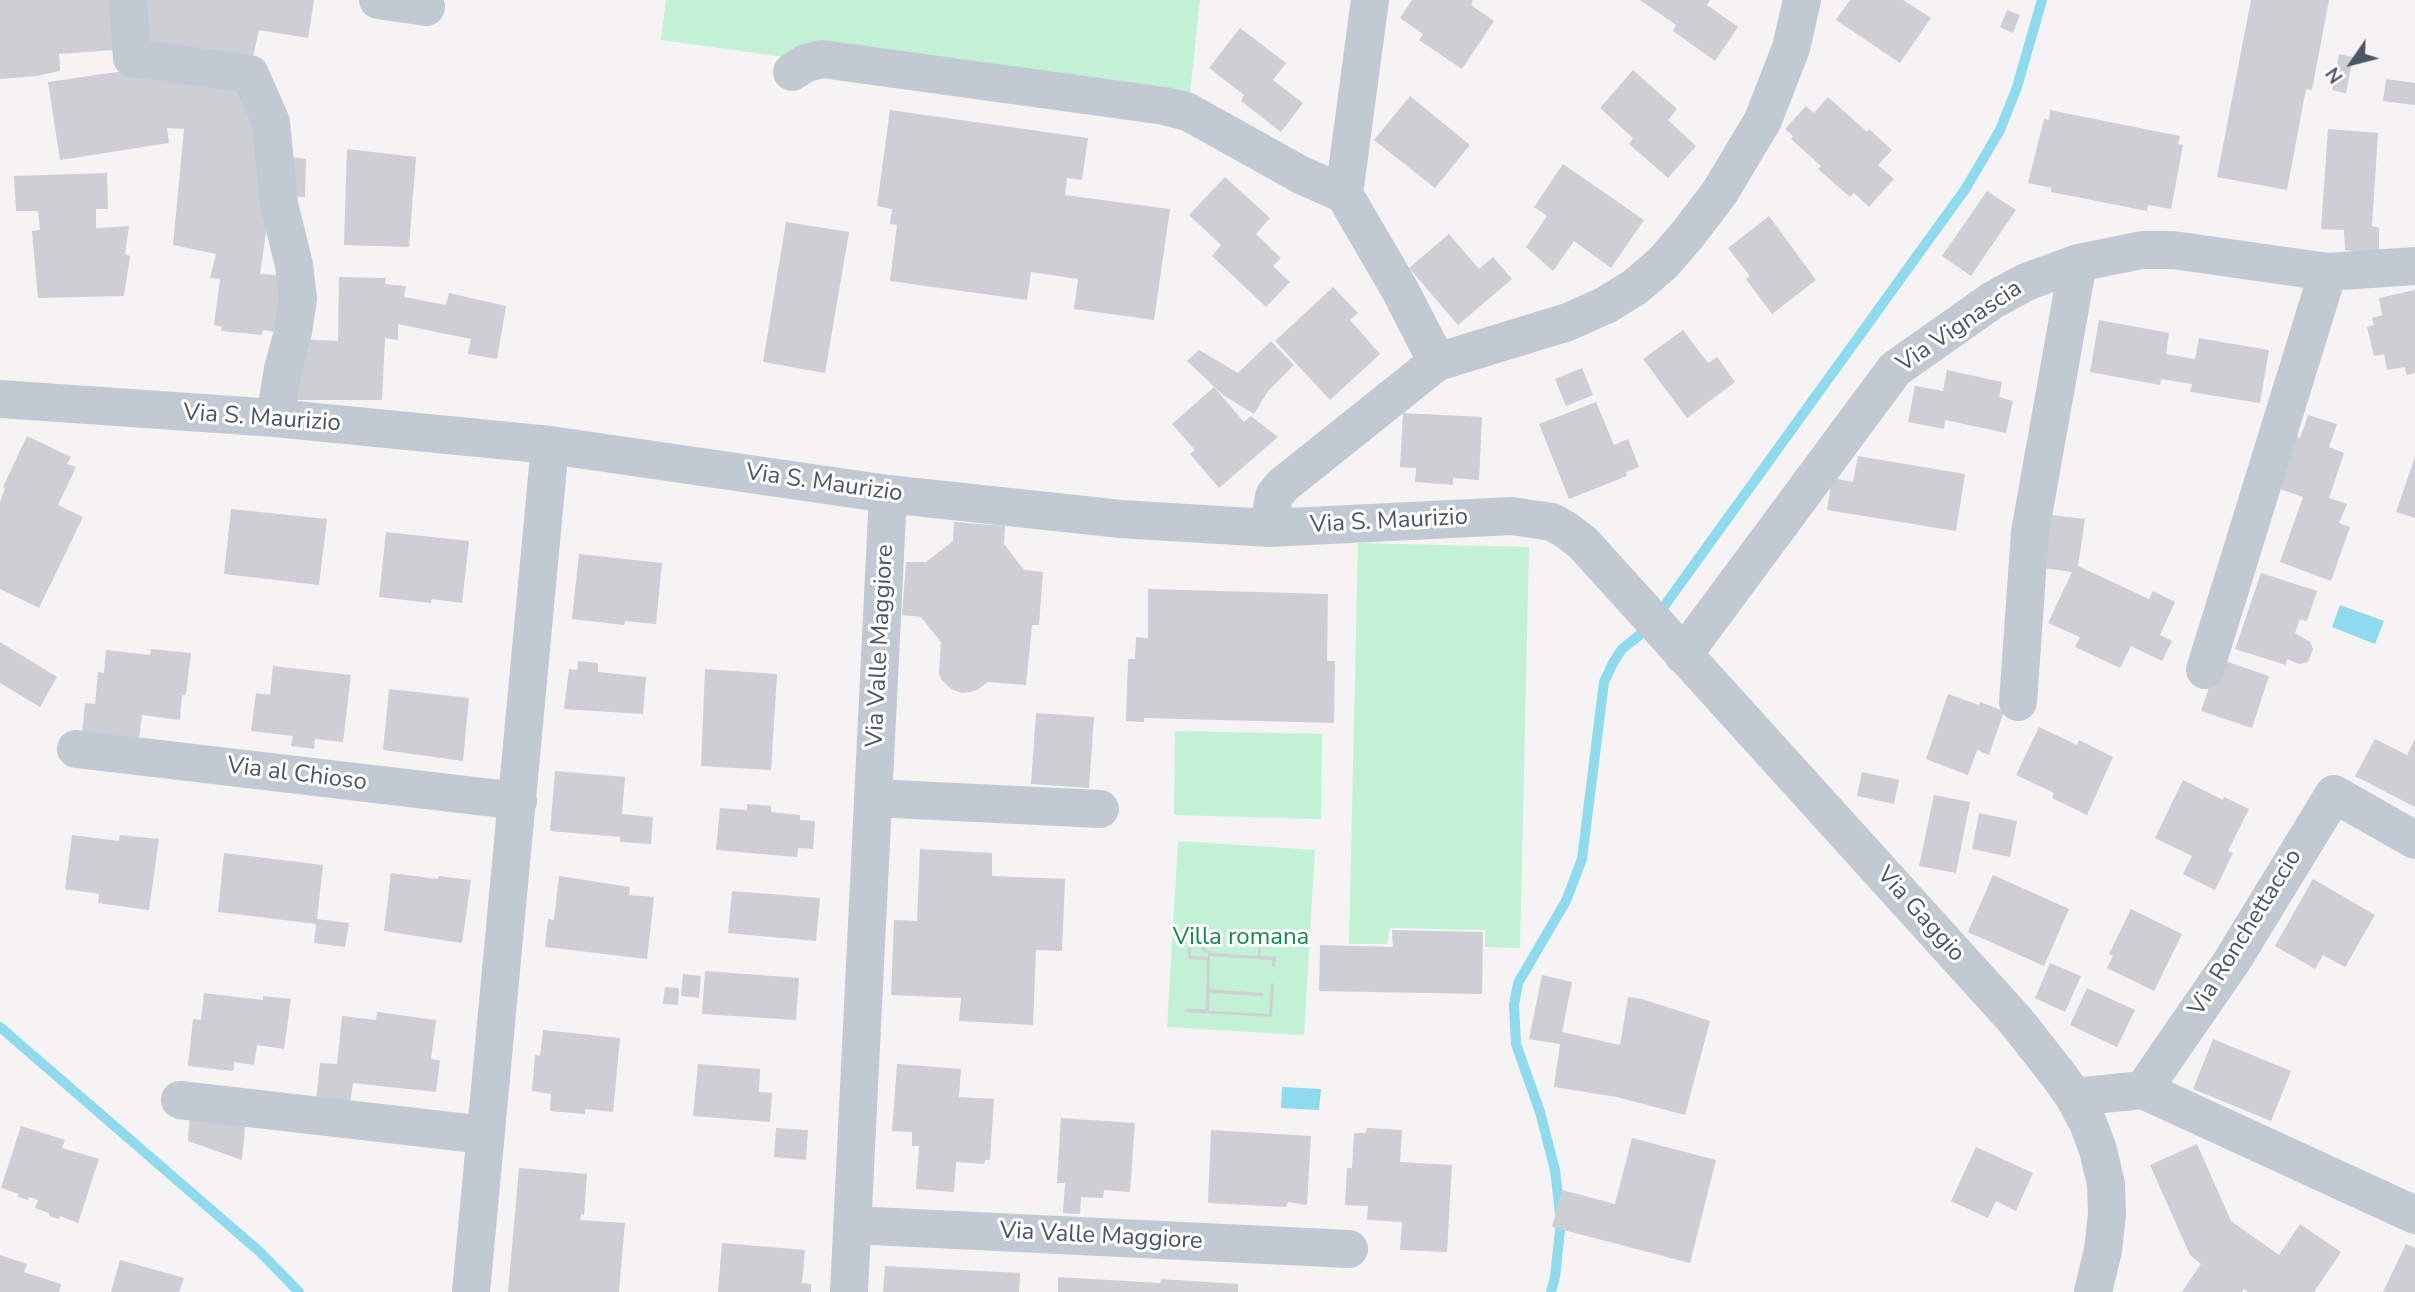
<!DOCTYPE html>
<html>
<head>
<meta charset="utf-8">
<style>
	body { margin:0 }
	#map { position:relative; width:2415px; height:1292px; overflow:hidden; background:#f5f3f3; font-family:"Nunito Sans",sans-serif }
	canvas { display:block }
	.north { position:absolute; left:2317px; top:28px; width:70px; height:70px; -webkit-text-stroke:5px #fff; paint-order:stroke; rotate:235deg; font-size:19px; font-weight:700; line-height:28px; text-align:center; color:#4a5661 }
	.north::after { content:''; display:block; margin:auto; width:24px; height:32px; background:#4a5661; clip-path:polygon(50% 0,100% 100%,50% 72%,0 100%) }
</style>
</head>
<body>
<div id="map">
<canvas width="2415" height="1292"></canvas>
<div class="north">N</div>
</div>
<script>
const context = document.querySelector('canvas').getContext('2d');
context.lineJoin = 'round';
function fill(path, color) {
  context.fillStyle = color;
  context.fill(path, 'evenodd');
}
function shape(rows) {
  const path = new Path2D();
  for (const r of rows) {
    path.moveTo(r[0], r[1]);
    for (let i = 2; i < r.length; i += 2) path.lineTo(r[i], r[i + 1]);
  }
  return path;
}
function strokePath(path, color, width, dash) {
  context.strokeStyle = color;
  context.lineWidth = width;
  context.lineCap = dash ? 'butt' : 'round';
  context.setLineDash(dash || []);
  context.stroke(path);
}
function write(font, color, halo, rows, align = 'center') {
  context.font = font + ' "Nunito Sans",sans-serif';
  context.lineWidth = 6;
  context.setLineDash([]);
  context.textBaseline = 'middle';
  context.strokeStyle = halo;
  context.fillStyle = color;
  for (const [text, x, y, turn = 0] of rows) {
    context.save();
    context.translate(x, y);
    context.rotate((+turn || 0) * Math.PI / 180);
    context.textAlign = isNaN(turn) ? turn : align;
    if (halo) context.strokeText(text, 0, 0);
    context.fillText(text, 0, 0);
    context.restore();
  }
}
fill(shape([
	[666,0,1200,0,1188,112,661,40],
	[1358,543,1529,547,1520,948,1485,947,1485,930,1390,928,1387,944,1349,944],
	[1175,731,1322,734,1321,819,1174,815],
	[1178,841,1315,850,1304,1035,1167,1027]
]), '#c3f1d5');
fill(shape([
	[2340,605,2384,621,2375,644,2332,627],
	[1282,1087,1321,1089,1319,1110,1281,1108]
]), '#90daee');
strokePath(shape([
	[0,1027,260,1252,299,1292],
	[1551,1292,1555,1277,1561,1221,1555,1170,1540,1112,1516,1044,1514,1005,1518,983,1566,901,1582,859,1604,682,1613,663,1622,649,1646,630,1657,616,1966,188,2000,130,2017,87,2042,0]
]), '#90daee', 10);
fill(shape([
	[0,0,123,0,128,49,59,54,60,71,37,76,0,79],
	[135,0,314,0,308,38,259,30,251,66,138,40],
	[1412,0,1471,0,1473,1,1471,5,1494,21,1462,69,1419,40,1423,34,1400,18],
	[1640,0,1710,0,1707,5,1738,27,1715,61,1673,31,1676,25],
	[1850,0,1903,0,1931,18,1900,63,1836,20],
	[2251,0,2329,0,2312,90,2306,89,2287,190,2217,177],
	[2007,10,2020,15,2013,33,2000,27],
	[1240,28,1286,63,1273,80,1303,103,1281,132,1241,101,1244,95,1209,68],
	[2339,54,2353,57,2346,93,2332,90],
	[158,66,231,75,254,101,267,225,260,274,289,276,286,334,263,330,262,335,221,331,222,327,214,325,220,279,210,278,216,254,173,245,184,129,167,128,169,143,60,160,48,82],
	[1633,70,1677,109,1668,120,1696,146,1668,178,1629,144,1633,138,1600,108],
	[2386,79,2415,83,2415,105,2383,101],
	[1410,96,1470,145,1435,188,1374,140],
	[1828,97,1867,132,1869,129,1892,150,1878,165,1894,179,1869,207,1854,193,1850,197,1818,169,1821,166,1791,139,1793,136,1785,129,1806,106,1814,113],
	[890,110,1088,138,1082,180,1067,178,1065,195,1170,209,1154,320,1074,309,1078,279,1031,272,1027,300,890,281,897,225,890,224,892,209,877,206],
	[2050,110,2180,136,2178,144,2183,145,2171,209,2148,205,2147,211,2051,192,2051,188,2028,183,2044,119,2049,120],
	[2328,129,2378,133,2372,226,2379,228,2379,254,2345,250,2344,230,2321,229],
	[347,149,416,157,409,247,344,245],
	[282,156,306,159,305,197,285,196],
	[1563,164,1644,220,1611,268,1574,241,1553,271,1526,247,1547,216,1534,207],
	[107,173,108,209,96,209,96,228,129,226,125,254,130,256,124,296,38,298,32,231,40,230,38,211,16,211,14,176],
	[1225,177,1270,218,1256,234,1281,258,1273,266,1290,282,1266,307,1212,256,1221,245,1189,215],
	[1987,191,2016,210,1971,276,1942,256],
	[1769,216,1816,280,1772,314,1746,279,1750,276,1728,248],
	[786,222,849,232,825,373,763,362],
	[1449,234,1479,269,1493,257,1512,279,1458,325,1409,268],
	[339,277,386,278,385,284,406,286,404,297,446,305,449,293,506,306,497,359,468,354,471,339,398,324,398,340,385,338,382,400,287,400,299,339,338,341],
	[1333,287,1358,313,1350,320,1380,354,1330,400,1275,341],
	[2415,290,2415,373,2406,375,2405,367,2387,370,2384,354,2374,356,2367,327,2374,325,2372,318,2382,315,2379,298],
	[2099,320,2169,333,2166,354,2195,359,2199,338,2269,350,2260,403,2190,392,2192,384,2161,379,2160,385,2090,372],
	[1683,330,1708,363,1717,357,1735,382,1687,418,1643,359],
	[1271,341,1294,365,1268,391,1254,414,1223,395,1187,361,1199,350,1238,373],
	[1582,368,1593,395,1566,406,1555,379],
	[1947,370,2002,382,1999,397,2013,401,2006,433,1945,420,1944,429,1908,422,1915,386,1943,391],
	[1214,387,1244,422,1251,416,1278,437,1219,488,1190,454,1195,450,1172,424],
	[1596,402,1614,445,1628,439,1639,467,1626,472,1627,476,1569,499,1539,424],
	[1403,413,1482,417,1479,480,1453,478,1453,485,1415,482,1416,468,1400,467],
	[2308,415,2337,424,2329,447,2344,453,2329,498,2347,504,2339,523,2350,527,2331,581,2280,562,2303,497,2277,488,2295,435,2300,438],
	[27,436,71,457,67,464,76,467,58,505,83,517,39,608,0,589,0,502,5,488,3,487],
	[1858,456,1965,474,1956,531,1827,510,1832,478,1853,482],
	[2415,457,2415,518,2396,512],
	[231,509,327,519,319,585,224,574],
	[2043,514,2085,519,2078,566,2149,599,2153,591,2175,602,2160,635,2172,641,2162,661,2131,646,2120,668,2075,647,2080,637,2048,623,2072,572,2036,567],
	[954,522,1005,526,1004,544,1024,570,1043,572,1039,625,1032,625,1026,685,988,682,977,690,970,692,962,693,951,689,941,679,939,673,941,642,921,617,902,615,906,562,926,562,953,541],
	[386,532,469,541,462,603,432,599,431,603,379,597],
	[579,554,662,563,656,624,625,621,624,625,572,619],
	[2261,573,2317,591,2307,621,2300,619,2295,633,2310,642,2313,649,2308,662,2299,664,2287,659,2286,665,2235,649],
	[1148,589,1328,594,1327,661,1335,661,1334,723,1144,718,1144,722,1126,721,1128,659,1135,659,1136,637,1148,638],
	[0,642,57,677,40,707,0,683],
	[151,649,191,653,186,695,182,695,180,720,142,715,139,739,82,733,85,703,95,704,98,672,104,673,106,650,150,655],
	[2219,659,2269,676,2252,728,2201,711],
	[578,661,598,663,598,672,646,677,643,714,564,709,569,669,577,670],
	[273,666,351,675,343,742,315,739,314,749,291,746,293,736,251,731,256,693,270,695],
	[705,669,777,674,771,770,701,766],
	[389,689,469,698,463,761,383,750],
	[1948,694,1979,705,1980,702,2004,711,1989,755,1977,750,1968,775,1926,759],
	[1036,713,1094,717,1089,788,1031,784],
	[2039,727,2077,745,2079,740,2113,757,2087,815,2052,798,2054,793,2016,775],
	[2375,739,2407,755,2415,739,2415,807,2355,776],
	[555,771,625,777,622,814,653,817,651,844,620,842,620,837,550,831],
	[1862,772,1899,780,1894,804,1857,796],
	[2183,780,2223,800,2224,797,2249,809,2228,851,2233,853,2215,890,2183,874,2192,856,2155,838],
	[1934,795,1970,802,1956,873,1919,866],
	[747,804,771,806,771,812,800,815,800,820,815,821,813,849,798,848,797,857,716,850,720,808,747,810],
	[1979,813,2017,821,2010,857,1972,849],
	[72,835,119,841,120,835,159,839,149,910,98,903,99,894,65,889],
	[920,849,992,853,992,876,1065,879,1062,951,1036,950,1033,1025,959,1021,961,998,891,995,894,920,917,921],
	[224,853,323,865,317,919,349,923,345,947,314,943,316,924,218,912],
	[391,873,438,879,439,876,471,880,462,943,384,931],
	[1993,875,2069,909,2044,966,1968,932],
	[559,876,630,887,629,895,654,897,647,959,545,947,548,919,554,920],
	[2313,879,2375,915,2345,967,2323,955,2315,969,2275,946],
	[732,891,820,898,816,941,728,933],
	[2131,909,2182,934,2154,991,2107,968,2113,956,2109,954],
	[1392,930,1483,932,1482,994,1319,991,1320,945,1393,947],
	[1189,934,1192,935,1191,956,1208,957,1208,953,1203,951,1200,945,1208,951,1211,951,1211,953,1258,956,1259,943,1261,944,1260,956,1276,957,1275,966,1272,966,1272,960,1210,956,1209,989,1263,993,1263,996,1209,993,1209,1011,1269,1014,1271,984,1274,983,1272,1017,1185,1012,1185,1009,1206,1009,1207,960,1188,959],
	[2050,963,2081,976,2065,1012,2035,998],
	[705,971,799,978,796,1020,702,1014],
	[683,974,701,976,699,998,681,996],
	[1542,975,1572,982,1562,1032,1620,1045,1628,997,1642,999,1710,1021,1685,1115,1617,1097,1554,1087,1560,1044,1529,1039],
	[665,987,679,988,678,1005,663,1004],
	[2087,988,2135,1010,2117,1047,2070,1025],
	[204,993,263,1000,263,996,291,999,284,1049,257,1045,254,1065,234,1062,233,1071,188,1066,193,1019,201,1020],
	[377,1012,436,1020,431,1059,440,1060,436,1092,353,1083,350,1105,316,1101,320,1063,337,1064,342,1016,376,1020],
	[543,1030,620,1038,613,1112,585,1109,585,1114,550,1111,551,1094,532,1091,535,1055,540,1056],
	[2213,1039,2291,1071,2271,1121,2193,1089],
	[698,1064,760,1069,759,1092,772,1093,770,1122,693,1116],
	[897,1064,961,1069,959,1097,994,1099,990,1160,985,1160,984,1164,956,1162,954,1192,916,1189,919,1146,912,1146,912,1132,892,1131],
	[190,1111,246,1117,242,1160,188,1141],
	[1061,1118,1135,1123,1130,1192,1104,1190,1103,1198,1081,1197,1080,1214,1063,1213,1065,1183,1057,1183],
	[21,1126,65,1140,62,1148,99,1159,78,1223,60,1216,59,1219,49,1216,49,1213,35,1208,38,1200,29,1197,28,1200,18,1197,19,1194,1,1188],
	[776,1128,808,1130,806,1160,774,1157],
	[1367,1128,1402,1130,1400,1162,1452,1165,1447,1252,1400,1250,1402,1222,1367,1220,1368,1206,1345,1205,1347,1168,1352,1168,1354,1133,1366,1133],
	[1211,1130,1311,1136,1307,1205,1288,1202,1286,1207,1208,1203],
	[1632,1138,1716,1160,1690,1263,1552,1227,1562,1190,1615,1204],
	[2197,1144,2231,1221,2279,1255,2300,1224,2341,1252,2314,1292,2248,1292,2244,1289,2242,1292,2182,1292,2201,1264,2190,1255,2150,1165],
	[1976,1147,2033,1173,2016,1211,1996,1201,1988,1218,1951,1201],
	[519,1168,587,1174,584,1215,581,1214,580,1220,625,1223,619,1292,508,1292],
	[722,1243,805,1250,802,1283,811,1284,811,1292,718,1292],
	[2406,1244,2415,1248,2415,1292,2383,1292],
	[0,1255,27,1264,24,1272,61,1284,59,1292,0,1292],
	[120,1260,184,1278,179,1292,111,1292],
	[885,1266,1020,1273,1019,1292,883,1292],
	[1058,1277,1160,1283,1161,1279,1238,1284,1238,1292,1058,1292]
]), '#cdcfd5');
strokePath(shape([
	[128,0,132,58,250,74,271,122,279,204,294,265,298,299,293,332,283,369,275,418],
	[378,0,426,7],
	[1370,0,1344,194,1400,290,1437,362,1568,322,1606,305,1635,287,1663,263,1688,234,1720,192,1763,120,1791,48,1802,0],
	[792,72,806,63,822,59,1165,106,1188,112,1301,175,1344,194],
	[0,399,275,418,550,445,888,494,1121,519,1269,528,1512,516,1552,522,1566,530,1583,543,2016,1021,2060,1077,2074,1097,2088,1123,2098,1150,2106,1184,2107,1214,2103,1250,2093,1292],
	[1269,528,1274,496,1283,485,1437,362],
	[1683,655,1895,369,1993,300,2026,282,2078,263,2142,250,2173,250,2328,272,2415,266],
	[2205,670,2328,272],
	[2018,702,2030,532,2078,263],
	[76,749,518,801],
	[873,798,1100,809],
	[2143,1090,2415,1215],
	[2074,1097,2143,1090,2232,961,2334,794,2415,840],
	[180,1100,485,1135],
	[852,1225,1349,1249],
	[471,1292,550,445],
	[849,1292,888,494]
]), '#c1cad2', 38);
write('24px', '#4a5661', '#fff', [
	["Via Vignascia",1960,327,-34],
	["Via S. Maurizio",262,419,4],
	["Via S. Maurizio",824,484,8],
	["Via S. Maurizio",1389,522,-3],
	["Via Valle Maggiore",881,646,-87],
	["Via al Chioso",297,775,7],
	["Via Gaggio",1920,915,48],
	["Via Ronchettaccio",2246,933,-58],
	["Via Valle Maggiore",1101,1237,3]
]);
write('24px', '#17864f', '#fff', [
	["Villa romana",1241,938]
]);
</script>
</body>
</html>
